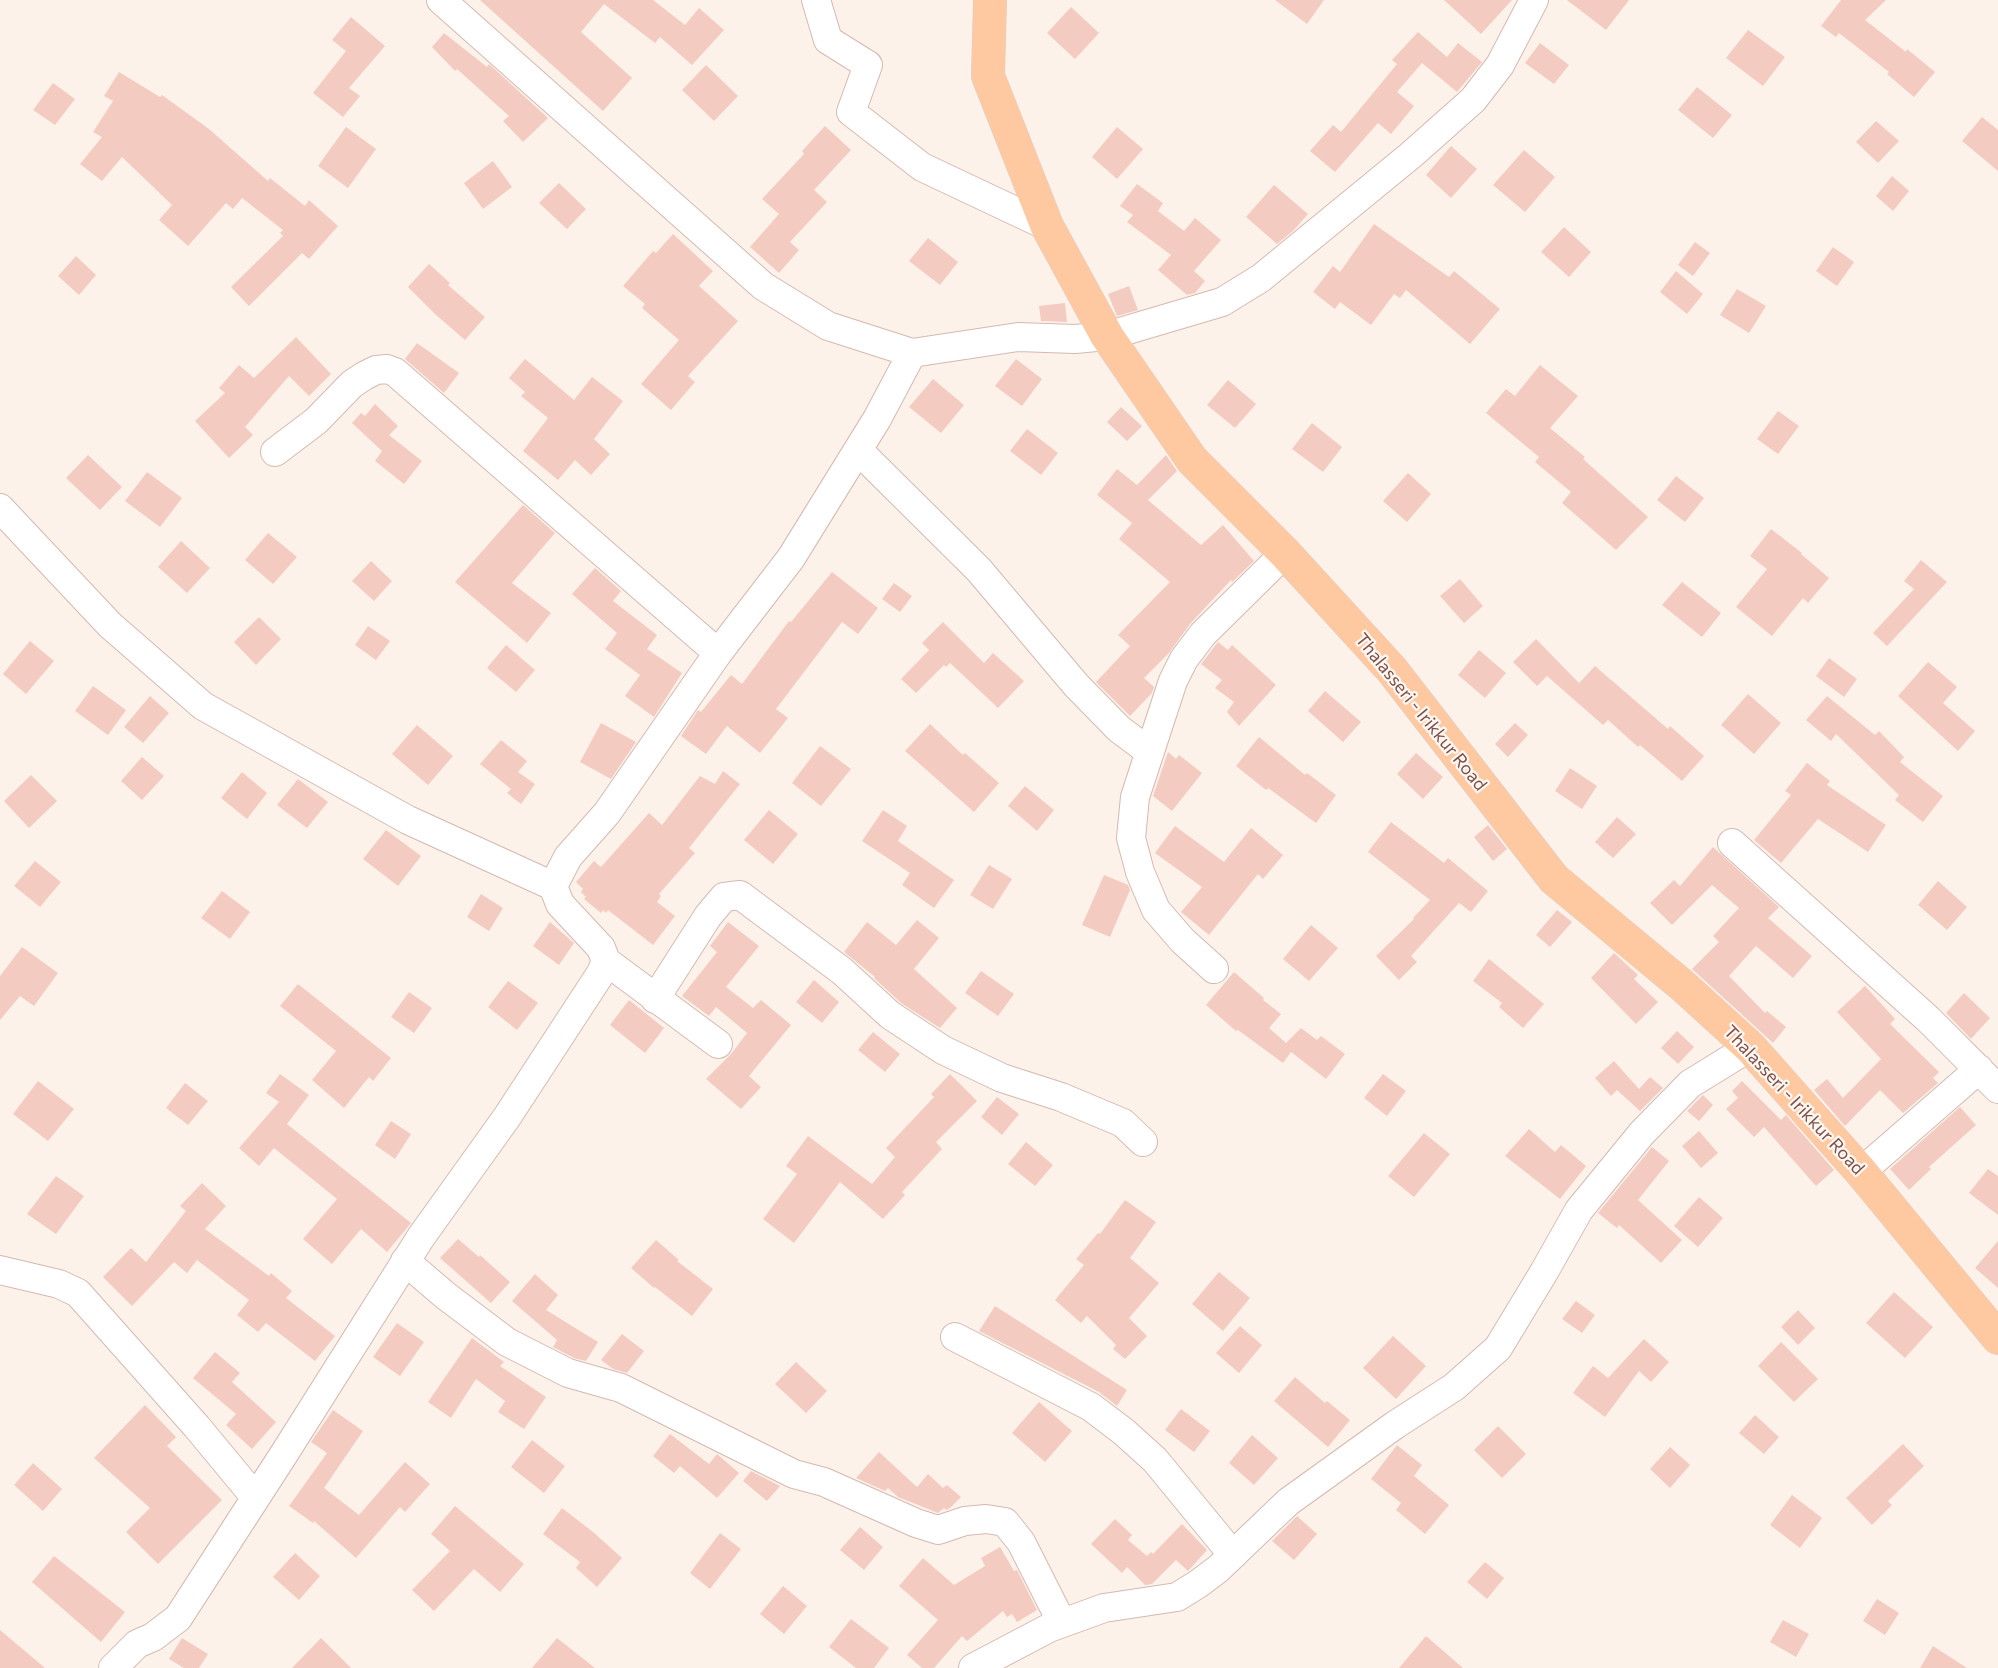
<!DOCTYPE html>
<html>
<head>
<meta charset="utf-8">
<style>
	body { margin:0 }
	canvas { display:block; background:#fdf2ea }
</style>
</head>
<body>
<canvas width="1998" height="1668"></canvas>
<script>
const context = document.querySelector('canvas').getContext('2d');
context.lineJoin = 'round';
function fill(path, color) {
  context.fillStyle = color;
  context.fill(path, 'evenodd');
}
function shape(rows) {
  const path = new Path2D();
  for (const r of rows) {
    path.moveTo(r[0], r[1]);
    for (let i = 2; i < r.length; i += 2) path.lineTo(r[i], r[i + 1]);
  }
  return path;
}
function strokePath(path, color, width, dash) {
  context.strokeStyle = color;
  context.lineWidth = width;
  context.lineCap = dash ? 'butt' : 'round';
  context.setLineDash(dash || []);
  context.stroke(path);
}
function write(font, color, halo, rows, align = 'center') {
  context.font = font + ' Commissioner,sans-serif';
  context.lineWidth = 4.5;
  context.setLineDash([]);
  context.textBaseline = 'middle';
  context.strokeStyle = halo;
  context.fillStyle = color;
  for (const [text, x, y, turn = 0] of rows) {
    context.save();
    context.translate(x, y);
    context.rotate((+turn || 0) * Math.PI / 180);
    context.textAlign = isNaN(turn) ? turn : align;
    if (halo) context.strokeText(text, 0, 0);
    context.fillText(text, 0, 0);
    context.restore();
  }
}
fill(shape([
	[480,0,653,0,685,25,699,8,724,30,692,65,660,37,655,43,604,4,581,32,632,78,603,111],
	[1275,0,1324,0,1307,24],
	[1444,0,1512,0,1481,34],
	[1567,0,1629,0,1606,30],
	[1841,0,1886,0,1865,20,1906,52,1907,49,1935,72,1914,97,1887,74,1889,72,1839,33,1836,37,1821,26],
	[1071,7,1099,33,1075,59,1047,33],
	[351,17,385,46,349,88,360,96,343,117,313,93,346,51,332,40],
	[1748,30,1785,57,1763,86,1726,58],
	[1418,32,1447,57,1458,43,1482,62,1457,92,1422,63,1397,92,1414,106,1391,134,1378,123,1335,172,1310,151,1333,125,1341,132,1397,64,1392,60],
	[444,33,487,67,489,64,548,118,523,142,503,121,509,116,457,69,455,71,432,47],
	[1540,43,1569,65,1554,84,1525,63],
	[706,65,738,96,714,121,682,90],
	[119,72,160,97,162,95,209,129,268,181,270,178,305,206,309,200,338,226,309,259,302,253,249,306,231,287,283,236,280,233,283,230,242,198,233,209,226,203,188,246,159,220,172,205,122,157,102,181,80,164,102,137,93,132,113,101,104,96],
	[53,83,75,99,55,125,33,110],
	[1697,87,1732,115,1713,138,1678,110],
	[1982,117,1998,130,1998,171,1962,141],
	[1876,121,1899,141,1878,163,1856,142],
	[825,126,851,150,814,190,827,202,790,242,799,250,779,273,750,247,779,214,762,199,804,154,802,151],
	[346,127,376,149,348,188,318,166],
	[1117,127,1143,149,1117,179,1092,157],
	[1451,146,1477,169,1451,198,1426,175],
	[1524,150,1555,177,1525,212,1493,185],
	[493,161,512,187,483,209,464,183],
	[1892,176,1909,191,1893,211,1876,196],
	[559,183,586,209,567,229,539,203],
	[1137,184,1163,203,1158,211,1184,231,1195,218,1221,240,1194,271,1205,281,1195,293,1187,295,1158,270,1171,255,1127,222,1133,215,1120,206],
	[1274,185,1308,214,1294,230,1277,244,1246,217],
	[1374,224,1449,277,1454,271,1500,309,1470,344,1406,290,1400,298,1394,294,1371,325,1340,302,1335,309,1313,292,1333,266,1340,272],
	[1564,227,1591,252,1569,277,1541,252],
	[673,234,713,271,699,286,738,321,688,376,695,382,671,410,641,384,679,340,642,308,645,304,623,286,653,251,656,253],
	[928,238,958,262,940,285,909,261],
	[1695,242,1710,253,1693,276,1678,265],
	[1833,247,1854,262,1837,286,1816,271],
	[76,256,96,275,79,295,58,276],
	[429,264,450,283,448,285,485,317,465,340,435,314,408,287],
	[1676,271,1703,294,1687,314,1660,292],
	[1129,286,1138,310,1117,316,1108,294],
	[1737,289,1766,306,1749,333,1720,315],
	[1065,303,1067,322,1041,321,1039,306],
	[296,337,331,374,309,396,289,376,245,427,253,435,229,458,195,421,225,393,219,388,239,365,254,378],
	[417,343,459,373,444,393,405,359],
	[525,359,574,400,592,377,623,401,594,439,610,454,591,475,575,460,558,480,523,451,548,418,521,396,525,392,509,378],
	[1016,359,1042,379,1022,406,995,386],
	[1540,365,1578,396,1550,428,1585,457,1583,459,1648,517,1616,550,1562,503,1571,492,1535,462,1539,457,1486,413,1506,389,1515,396],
	[933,379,964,405,941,433,909,407],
	[1228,380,1256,404,1235,428,1207,405],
	[375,404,398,426,389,435,422,461,404,484,375,461,382,451,352,423,361,413,365,416],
	[1121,407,1142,426,1127,441,1107,422],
	[1778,411,1799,426,1778,454,1757,439],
	[1312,423,1342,447,1323,472,1292,449],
	[1027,429,1058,453,1041,475,1010,451],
	[88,455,122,487,100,510,66,478],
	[1166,455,1177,471,1148,500,1201,545,1223,525,1254,561,1232,582,1231,580,1190,624,1169,653,1144,678,1154,687,1152,693,1130,716,1096,682,1130,646,1118,635,1170,582,1119,539,1132,523,1097,495,1117,469,1137,485],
	[147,472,182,498,160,527,125,501],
	[1408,473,1431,494,1407,522,1383,501],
	[1676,476,1704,498,1685,522,1657,500],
	[523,505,555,533,512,583,551,613,527,643,455,582],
	[1771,529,1802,553,1801,554,1829,578,1808,603,1803,598,1772,636,1736,607,1767,569,1750,556],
	[268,533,297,557,273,584,245,560],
	[181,541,210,568,187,593,158,567],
	[1921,560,1947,582,1887,646,1873,633,1914,589,1904,581],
	[371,561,392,581,374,601,352,581],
	[595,568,621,591,613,601,657,635,647,649,682,673,654,717,625,696,640,675,605,649,617,633,572,594],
	[832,572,878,608,858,634,842,622,776,709,788,718,760,753,727,726,706,754,681,736,698,710,701,712,731,675,742,684,789,621,791,622],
	[1460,579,1483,606,1464,623,1440,596],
	[1682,582,1721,613,1702,637,1662,605],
	[894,583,912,596,900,612,882,599],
	[259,617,281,639,256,665,234,642],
	[943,622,984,663,993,653,1024,681,998,708,950,663,946,667,944,665,916,693,901,679,929,650,922,643],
	[368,626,390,641,376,660,355,645],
	[1536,639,1579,683,1595,666,1668,729,1670,726,1704,756,1682,781,1640,745,1638,747,1608,720,1603,725,1547,676,1537,686,1513,662],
	[30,641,54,661,26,694,3,674],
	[1218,642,1228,650,1232,645,1276,685,1239,726,1227,712,1234,702,1215,688,1222,680,1201,664],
	[506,645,535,670,516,692,487,668],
	[1479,650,1506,673,1485,698,1458,675],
	[1829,658,1857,679,1844,697,1816,676],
	[1928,662,1957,687,1943,703,1975,731,1958,751,1898,696],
	[93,686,126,710,108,735,75,711],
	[1325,691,1361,722,1343,742,1308,711],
	[1748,694,1781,723,1754,754,1721,725],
	[150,696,169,713,143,743,124,727],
	[1827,696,1875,735,1879,731,1904,757,1900,762,1943,796,1923,822,1895,800,1899,795,1836,734,1831,741,1806,720],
	[601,723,636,742,611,779,580,762],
	[1515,723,1528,735,1508,757,1495,744],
	[930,724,963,755,965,753,999,783,974,812,905,751],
	[417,725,453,756,428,785,392,754],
	[1259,737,1305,775,1307,773,1336,795,1316,823,1268,788,1266,790,1236,766],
	[501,740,527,761,518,772,535,784,521,804,507,793,511,789,480,764],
	[820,746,851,769,821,806,792,783],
	[1168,752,1176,759,1179,755,1202,773,1172,811,1153,796],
	[1416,753,1443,777,1423,799,1397,774],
	[142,757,164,776,142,800,121,781],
	[1807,763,1830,781,1827,785,1886,825,1868,852,1818,819,1781,863,1754,840,1791,795,1785,791],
	[1570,768,1597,786,1582,809,1555,791],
	[723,771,740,784,689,848,695,853,659,894,661,896,657,902,675,916,653,945,608,910,606,913,603,910,601,913,584,899,586,897,581,892,583,889,576,882,594,861,601,867,649,813,662,825,700,776,715,784],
	[242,772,267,793,247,819,221,798],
	[31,775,57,801,29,828,4,801],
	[298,779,328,802,307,828,277,805],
	[1025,786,1054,810,1037,831,1008,806],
	[769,810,798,834,773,864,744,840],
	[883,810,907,826,898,841,954,880,934,908,902,885,910,873,862,841],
	[1617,817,1636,834,1613,858,1595,842],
	[1391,822,1444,863,1448,858,1488,891,1471,912,1459,903,1411,956,1417,962,1399,980,1376,956,1414,919,1413,918,1430,900,1368,852],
	[1488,825,1507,849,1493,861,1474,837],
	[1175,826,1224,862,1251,828,1283,855,1263,879,1258,874,1209,935,1181,912,1202,887,1155,853],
	[386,830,421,856,398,886,363,859],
	[1713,847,1779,907,1768,918,1812,956,1793,978,1756,946,1729,976,1765,1013,1767,1011,1786,1027,1773,1043,1692,969,1719,942,1713,936,1739,908,1712,885,1672,925,1650,903,1674,880,1680,886],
	[35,861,61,882,40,907,14,886],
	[989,865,1012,879,993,909,970,895],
	[1104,875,1128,885,1130,890,1110,937,1082,925],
	[1938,881,1967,907,1947,930,1918,905],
	[222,891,250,912,230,939,201,918],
	[481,894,503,908,489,931,467,917],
	[1557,910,1572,922,1550,947,1536,935],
	[917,920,939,938,914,969,957,1008,940,1028,901,1003,874,978,875,977,844,952,867,922,896,945],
	[550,922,574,943,559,965,533,946],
	[728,922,759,946,726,987,753,1008,761,1000,791,1025,749,1076,761,1087,741,1109,706,1079,731,1054,747,1033,716,1007,709,1016,682,996,717,952,710,946],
	[1311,925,1338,948,1309,981,1283,959],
	[22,947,58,973,34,1006,20,996,0,1020,0,976],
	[1614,953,1638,975,1634,979,1658,1002,1636,1024,1591,978],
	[1489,959,1544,1004,1523,1028,1499,1007,1502,1003,1473,981],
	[981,971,1014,994,998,1016,965,993],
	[1234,972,1264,998,1263,1000,1281,1014,1269,1028,1286,1043,1301,1028,1317,1040,1321,1036,1345,1054,1326,1079,1291,1052,1283,1063,1238,1030,1236,1031,1206,1005],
	[814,980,839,1002,822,1023,796,1002],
	[508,981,538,1003,517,1030,488,1007],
	[298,984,391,1058,373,1081,369,1077,344,1108,312,1080,336,1051,280,1006],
	[1865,986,1895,1019,1890,1024,1939,1072,1933,1078,1938,1083,1903,1113,1880,1090,1845,1126,1814,1090,1827,1079,1843,1098,1881,1059,1837,1012],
	[409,992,432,1008,414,1033,391,1017],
	[1964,993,1990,1018,1971,1039,1946,1013],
	[629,1000,664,1028,645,1053,610,1025],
	[1677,1031,1694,1047,1678,1064,1661,1048],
	[873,1032,900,1054,885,1072,858,1050],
	[1614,1061,1639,1089,1650,1077,1663,1088,1640,1111,1617,1090,1611,1096,1595,1078],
	[280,1074,309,1095,287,1124,411,1223,387,1252,361,1229,332,1264,303,1239,337,1199,274,1148,259,1166,239,1148,279,1102,266,1093],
	[950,1074,977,1101,936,1142,942,1149,902,1192,905,1195,883,1219,840,1182,794,1243,763,1219,797,1174,786,1166,808,1136,872,1184,895,1157,886,1148,934,1097,931,1094],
	[1383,1074,1406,1091,1387,1116,1364,1098],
	[38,1081,74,1109,48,1141,13,1114],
	[1742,1081,1781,1120,1786,1115,1834,1170,1816,1186,1764,1127,1754,1137,1726,1109,1738,1098,1732,1091],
	[185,1083,208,1101,188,1125,166,1108],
	[1703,1095,1713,1105,1699,1121,1687,1111],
	[997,1097,1019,1114,1002,1135,981,1117],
	[1960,1107,1976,1125,1929,1167,1931,1169,1909,1190,1890,1169],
	[391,1121,411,1134,395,1159,375,1145],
	[1529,1129,1555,1152,1561,1145,1586,1166,1560,1199,1505,1156],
	[1699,1131,1718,1153,1701,1168,1682,1146],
	[1424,1133,1450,1154,1414,1197,1388,1176],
	[1026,1142,1053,1165,1035,1186,1008,1164],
	[1652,1147,1669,1161,1638,1200,1682,1240,1661,1263,1619,1225,1617,1228,1598,1213],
	[1988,1169,1998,1176,1998,1215,1969,1193],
	[56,1176,84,1196,56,1234,27,1214],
	[202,1183,226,1206,205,1229,269,1276,271,1273,292,1291,286,1298,335,1336,315,1361,266,1323,258,1332,237,1315,249,1300,197,1260,187,1273,174,1262,132,1306,103,1277,131,1248,146,1262,186,1211,180,1206],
	[1699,1197,1723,1218,1698,1247,1674,1226],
	[1125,1200,1156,1222,1130,1258,1159,1283,1129,1318,1147,1336,1125,1359,1113,1349,1116,1345,1087,1316,1081,1323,1055,1300,1084,1265,1076,1259,1098,1233,1100,1234],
	[458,1239,479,1257,480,1255,510,1282,491,1303,440,1258],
	[656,1240,679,1260,677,1261,713,1289,692,1316,655,1287,654,1288,631,1268],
	[1998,1241,1998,1288,1975,1268],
	[1219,1272,1250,1298,1223,1331,1192,1304],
	[535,1274,558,1295,546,1310,598,1342,586,1361,574,1358,553,1347,557,1340,512,1301],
	[1894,1292,1933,1327,1905,1358,1866,1323],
	[1576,1301,1595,1315,1582,1333,1562,1319],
	[995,1306,1127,1390,1117,1406,1099,1392,979,1331],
	[1798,1310,1815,1328,1798,1345,1781,1327],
	[397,1323,424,1342,400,1376,373,1357],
	[1240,1326,1262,1345,1239,1373,1216,1353],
	[622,1334,644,1351,627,1373,613,1369,601,1360],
	[1393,1336,1426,1366,1396,1399,1363,1368],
	[472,1338,504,1362,500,1366,546,1397,524,1429,498,1412,505,1401,476,1379,451,1418,428,1402],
	[1644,1339,1669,1362,1651,1382,1639,1371,1605,1417,1573,1393,1593,1366,1608,1378],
	[1781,1342,1818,1379,1794,1402,1758,1366],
	[215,1352,240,1373,232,1382,276,1422,252,1449,226,1425,236,1414,193,1378],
	[796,1362,827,1391,806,1413,775,1384],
	[1295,1377,1325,1403,1327,1401,1350,1420,1328,1447,1274,1401],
	[1039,1402,1072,1431,1045,1462,1012,1433],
	[145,1405,176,1437,167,1446,222,1500,158,1564,126,1532,150,1508,94,1458],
	[1181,1409,1210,1431,1194,1452,1165,1430],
	[333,1410,363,1431,324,1488,359,1515,405,1462,430,1484,405,1512,400,1507,356,1558,314,1521,313,1523,289,1506,327,1453,311,1442],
	[1755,1415,1779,1437,1764,1454,1739,1433],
	[1498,1426,1526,1454,1502,1478,1474,1450],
	[670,1434,709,1464,717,1454,739,1473,717,1498,680,1466,674,1473,653,1456],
	[1252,1435,1278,1458,1254,1485,1229,1463],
	[532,1440,565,1466,544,1493,511,1467],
	[1903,1444,1924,1466,1888,1501,1892,1505,1872,1525,1846,1498],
	[1397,1445,1422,1465,1414,1476,1449,1505,1425,1534,1396,1510,1401,1503,1371,1479],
	[1670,1447,1690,1465,1670,1488,1650,1469],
	[879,1452,917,1487,928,1474,943,1488,947,1485,961,1497,950,1508,946,1510,944,1508,938,1513,898,1497,888,1488,885,1491,856,1478],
	[33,1463,62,1489,43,1511,14,1485],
	[751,1471,780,1486,767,1501,743,1481],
	[1792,1495,1822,1518,1800,1548,1770,1525],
	[455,1506,524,1564,500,1592,474,1569,434,1611,412,1590,450,1551,431,1534],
	[562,1508,593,1532,622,1558,597,1587,576,1568,580,1562,543,1534],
	[1297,1516,1317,1534,1294,1560,1272,1541],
	[1115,1519,1132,1535,1128,1540,1147,1556,1151,1552,1153,1554,1182,1524,1207,1550,1188,1571,1176,1560,1152,1584,1145,1585,1127,1567,1122,1573,1091,1544],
	[860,1527,883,1547,864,1570,840,1550],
	[720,1533,741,1549,710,1589,690,1573],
	[1000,1547,1014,1571,1017,1570,1037,1610,1017,1622,1012,1614,1007,1617,1003,1611,967,1641,962,1636,934,1668,922,1668,907,1655,938,1620,899,1586,923,1558,954,1585,985,1566,981,1558],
	[295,1553,320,1576,299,1600,273,1577],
	[54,1556,125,1612,101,1642,32,1582],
	[1485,1562,1504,1578,1487,1599,1467,1582],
	[783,1586,807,1606,784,1634,760,1614],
	[1877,1599,1899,1613,1885,1635,1863,1621],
	[851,1619,889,1648,874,1668,856,1668,829,1647],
	[1783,1620,1809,1634,1796,1657,1770,1642],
	[0,1630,45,1668,0,1668],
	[1426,1636,1463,1668,1399,1668],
	[182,1638,208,1654,199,1668,184,1668,169,1659],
	[321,1638,351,1668,292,1668],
	[557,1638,595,1668,532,1668],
	[1933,1646,1967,1668,1920,1668]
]), '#f4cbc0');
const minor = shape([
	[441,0,763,286,828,326,912,353],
	[816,0,828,40,868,65,851,112,922,167,1047,226],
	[858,450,979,570,1076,685,1119,729,1150,752],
	[275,452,316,421,352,384,364,376,376,370,387,369,395,372,718,653],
	[0,508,110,625,203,706,408,820,553,886],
	[1732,843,1928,1019,1998,1089],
	[606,961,718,1044],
	[1214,969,1183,941,1156,910,1140,872,1131,838,1135,797,1173,681,1184,659,1203,634,1285,553],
	[655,999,708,916,724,897,740,895,842,971,890,1015,943,1050,1002,1078,1061,1097,1123,1123,1143,1142],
	[1861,1172,1979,1069],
	[405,1261,446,1296,507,1342,568,1373,621,1388,794,1474,824,1482,916,1523,938,1530,965,1521,986,1519,1005,1522,1021,1542,1062,1623],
	[0,1270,59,1284,78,1293,197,1427,255,1497],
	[955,1337,1091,1407,1124,1432,1155,1460,1233,1555],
	[113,1668,137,1644,153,1637,178,1618,284,1454,421,1237,507,1117,601,973,606,961,601,948,560,904,553,886,568,857,607,813,718,653,791,558,877,419,912,353,1018,337,1075,339,1107,336,1222,302,1261,278,1411,155,1473,100,1500,65,1534,0],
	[973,1668,1049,1628,1104,1608,1177,1597,1198,1584,1218,1569,1288,1502,1395,1425,1454,1387,1498,1348,1544,1272,1579,1210,1642,1133,1690,1084,1750,1047]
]);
const major = shape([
	[990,0,988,76,1047,226,1107,336,1192,460,1285,553,1392,670,1554,879,1683,986,1750,1047,1861,1172,1998,1338]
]);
strokePath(minor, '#d4b9b1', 30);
strokePath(major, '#dacfcd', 34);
strokePath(minor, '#fff', 28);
strokePath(major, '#fec9a1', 33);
write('18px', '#7b524b', '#fff7f2', [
	["Thalasseri - Irikkur Road",1421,712,51],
	["Thalasseri - Irikkur Road",1794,1100,47]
]);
</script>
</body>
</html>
